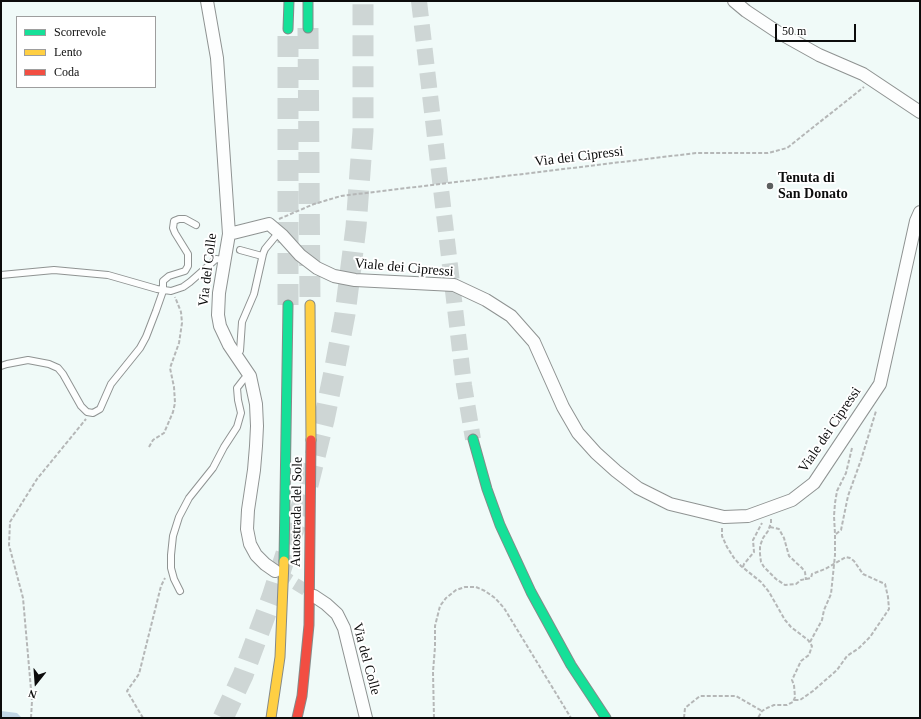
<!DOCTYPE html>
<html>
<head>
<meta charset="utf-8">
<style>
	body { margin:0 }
	#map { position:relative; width:921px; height:719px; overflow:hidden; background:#f0faf8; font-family:Georgia,serif }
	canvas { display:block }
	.frame { position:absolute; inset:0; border:2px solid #0c0c0c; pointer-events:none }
	.legend { position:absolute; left:16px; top:16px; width:140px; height:72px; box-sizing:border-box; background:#fff; border:1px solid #9e9e9e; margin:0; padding:5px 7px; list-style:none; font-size:12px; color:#0c0c0c }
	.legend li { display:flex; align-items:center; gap:8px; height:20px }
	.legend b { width:20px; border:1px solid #9e9e9e }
	.north { position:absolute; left:16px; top:663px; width:40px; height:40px; -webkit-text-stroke:3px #fff; paint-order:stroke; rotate:197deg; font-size:11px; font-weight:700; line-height:16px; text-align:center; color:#0c0c0c }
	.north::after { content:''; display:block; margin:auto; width:14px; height:18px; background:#0c0c0c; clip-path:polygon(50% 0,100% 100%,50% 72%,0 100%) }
	.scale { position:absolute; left:775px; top:24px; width:81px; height:18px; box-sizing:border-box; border:2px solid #0c0c0c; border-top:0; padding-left:5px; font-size:12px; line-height:14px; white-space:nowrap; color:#0c0c0c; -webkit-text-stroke:3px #fff; paint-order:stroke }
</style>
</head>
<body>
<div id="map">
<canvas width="921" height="719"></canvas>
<div class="frame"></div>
<ul class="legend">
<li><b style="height:5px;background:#16e098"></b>Scorrevole</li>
<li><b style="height:5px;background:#ffcf43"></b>Lento</li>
<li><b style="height:5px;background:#f24e42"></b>Coda</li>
</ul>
<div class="north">N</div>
<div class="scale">50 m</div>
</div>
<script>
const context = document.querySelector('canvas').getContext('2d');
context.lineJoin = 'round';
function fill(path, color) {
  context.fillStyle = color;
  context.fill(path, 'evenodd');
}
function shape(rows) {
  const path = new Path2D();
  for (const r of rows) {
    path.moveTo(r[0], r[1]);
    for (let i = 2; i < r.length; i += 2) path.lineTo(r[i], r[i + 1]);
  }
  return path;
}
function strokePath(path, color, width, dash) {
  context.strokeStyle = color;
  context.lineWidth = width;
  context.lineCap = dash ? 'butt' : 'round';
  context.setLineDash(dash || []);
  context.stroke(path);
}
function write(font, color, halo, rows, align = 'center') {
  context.font = font + ' Georgia,serif';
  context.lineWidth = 4;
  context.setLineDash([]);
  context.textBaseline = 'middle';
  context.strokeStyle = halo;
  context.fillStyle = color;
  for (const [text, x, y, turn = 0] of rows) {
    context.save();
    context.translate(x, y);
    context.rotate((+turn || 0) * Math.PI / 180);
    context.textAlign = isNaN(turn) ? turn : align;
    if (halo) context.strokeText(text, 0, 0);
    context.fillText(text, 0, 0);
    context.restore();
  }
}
fill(shape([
	[1,711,17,713,22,718,1,718]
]), '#c1d5e4');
strokePath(shape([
	[280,574,312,594]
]), '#ced6d5', 12, [12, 6]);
strokePath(shape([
	[419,1,464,385,473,439]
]), '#ced6d5', 16, [16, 8]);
strokePath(shape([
	[308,28,310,305],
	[288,305,288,29],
	[223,718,243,675,272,597,307,489,324,420,334,372,345,314,356,227,363,131,363,1]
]), '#ced6d5', 21, [21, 10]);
const lane = shape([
	[240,250,262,256],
	[1,275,54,270,108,275,157,289,171,291,183,287,190,282,216,259,224,260],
	[235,353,240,351,242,322,254,294,263,254,265,249,279,232],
	[1,366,7,364,28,360,49,364,58,368,63,374,81,406,87,412,93,413,100,409,111,384,140,348,146,337,156,311,163,291,163,281,169,276,185,271,188,266,188,254,175,233,173,228,174,221,179,219,185,219,196,225],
	[180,591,174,579,171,568,171,555,173,536,179,517,189,498,213,468,224,447,237,427,241,413,238,400,237,388,244,379,250,376]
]);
const street = shape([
	[207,1,217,58,229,234,219,293,218,315,220,326,229,345,250,376,256,404,257,426,256,446,254,470,248,510,247,529,250,544,256,555,265,564,275,571],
	[734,1,746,11,776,31,819,55,863,74,920,112],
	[229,234,269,224,282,235,300,255,317,268,334,276,355,280,454,285,486,300,511,316,534,342,563,407,578,433,596,453,616,471,638,488,670,504,724,517,748,516,792,500,814,483,880,384,916,221,920,212],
	[314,596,326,604,337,614,344,628,366,718]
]);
const fast = shape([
	[308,1,308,28],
	[288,29,289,1],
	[473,439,487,489,500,525,531,592,571,665,606,718],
	[284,561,288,305]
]);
const slow = shape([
	[310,305,311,440],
	[271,718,280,657,284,561]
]);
const jam = shape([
	[297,718,302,696,309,625,311,440]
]);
strokePath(lane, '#8f9392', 8);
strokePath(street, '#8f9392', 14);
strokePath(fast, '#858a89', 11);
strokePath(slow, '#858a89', 11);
strokePath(jam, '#858a89', 11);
strokePath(shape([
	[279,219,314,204,341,196,696,153,768,153,787,148,864,87],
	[149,447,153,440,164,433,173,412,175,403,174,387,170,368,179,343,182,323,181,312,175,297],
	[771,519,771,523,768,531,763,538,760,546,760,554,761,562,764,567,776,579,785,585,796,584,801,580,811,578,812,574,825,569,846,557,850,558,854,561,863,574,885,584,888,597,889,609,870,637,859,648,847,656,837,670,813,691,800,700,794,700],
	[770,527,779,529,784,538,789,556,802,568,805,572,806,580],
	[722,528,722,536,727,547,734,558,741,566,761,582,769,592,785,620,791,627,808,640,812,646,809,655,801,661,792,680,794,685,795,697,793,702,787,705,774,705,767,708,762,711,758,718],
	[836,534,841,530,848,496,861,460,876,411],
	[743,567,744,564,754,552,753,540,762,523],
	[810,642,822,620,824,610,831,594,835,555,835,534,834,516,835,503,837,491,846,473,852,448],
	[31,718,32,701,23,598,9,545,10,522,37,479,86,419],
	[143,718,127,691,139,674,161,586,165,578],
	[434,718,433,672,435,647,435,626,440,606,446,598,456,590,465,587,476,587,485,591,495,598,504,608,571,718],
	[684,718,685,708,700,696,736,696,762,711]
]), '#b5b7b7', 2, [4, 2]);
strokePath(lane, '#fdfefe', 6);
strokePath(street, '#fdfefe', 12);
strokePath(fast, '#16e098', 9);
strokePath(slow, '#ffcf43', 9);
strokePath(jam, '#f24e42', 9);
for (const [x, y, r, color] of [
	[770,186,4,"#5c5f5f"]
]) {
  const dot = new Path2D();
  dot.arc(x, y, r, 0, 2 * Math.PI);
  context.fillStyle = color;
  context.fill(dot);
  strokePath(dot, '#fff', 1.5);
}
write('14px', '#0c0c0c', '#fff', [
	["Via dei Cipressi",579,157,-7],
	["Viale dei Cipressi",404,268,5],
	["Via del Colle",208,270,-83],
	["Viale dei Cipressi",830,430,-56],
	["Autostrada del Sole",297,512,-89],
	["Via del Colle",366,659,75]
]);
write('bold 14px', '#0c0c0c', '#fff', [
	["Tenuta di",778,178],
	["San Donato",778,194]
], 'left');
</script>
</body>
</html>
